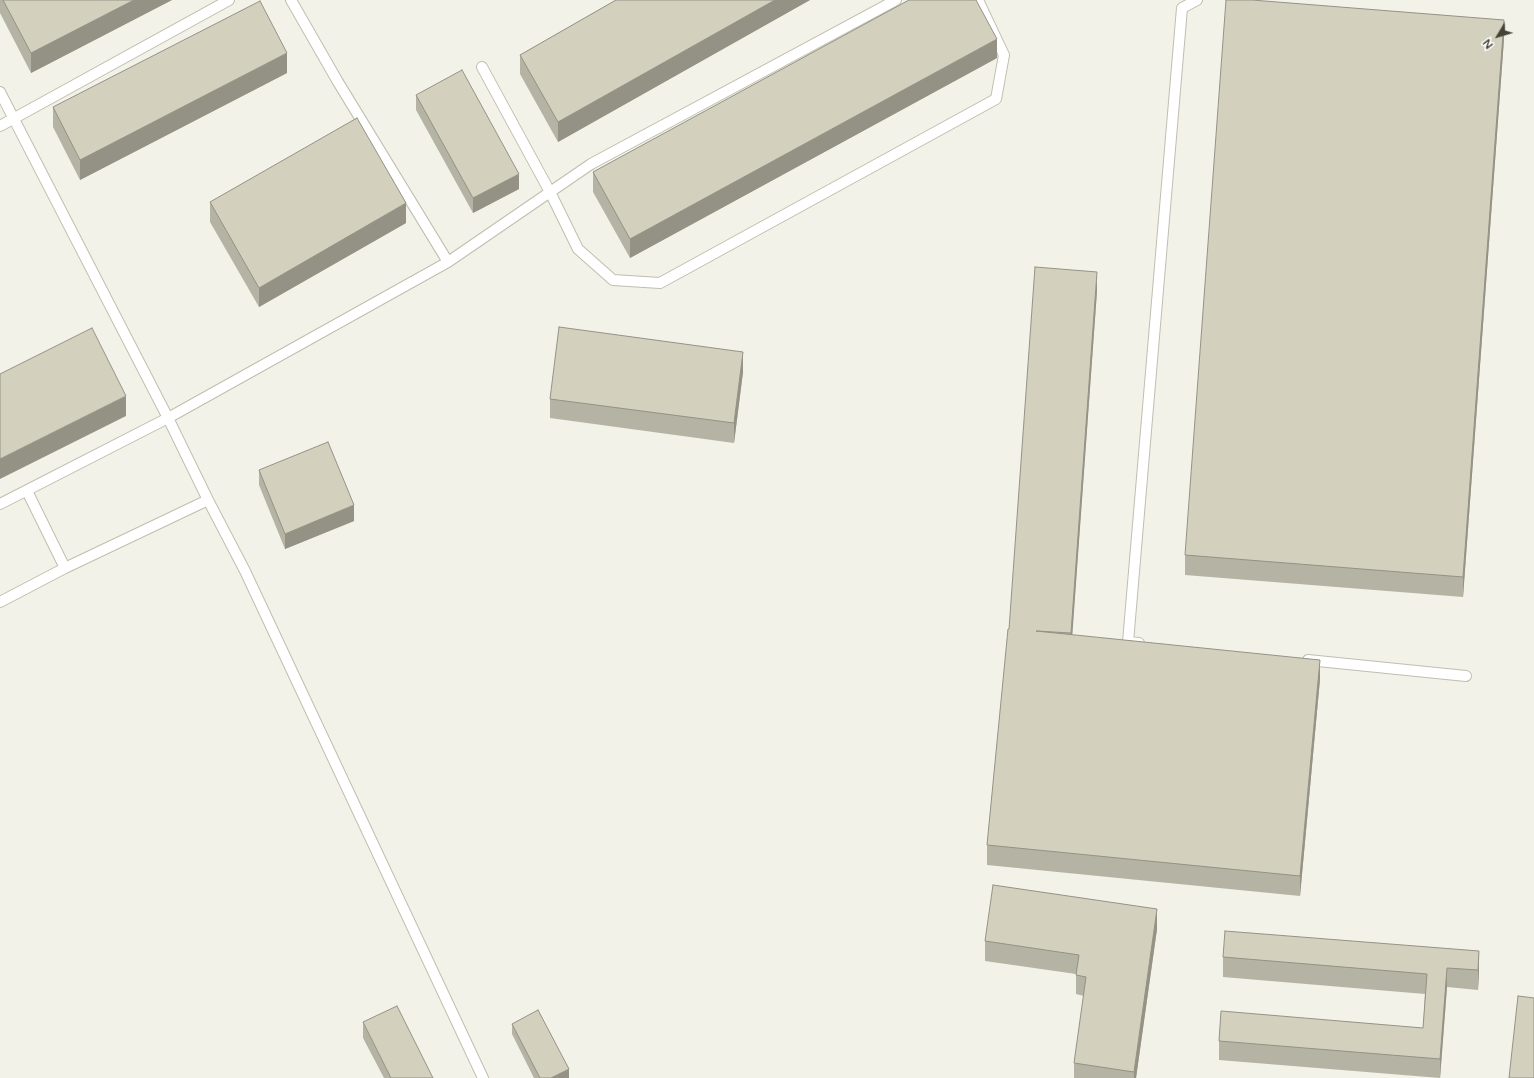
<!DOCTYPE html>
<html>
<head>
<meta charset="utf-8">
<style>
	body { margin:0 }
	#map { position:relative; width:1534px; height:1078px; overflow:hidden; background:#f2f2e8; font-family:"Varela Round",sans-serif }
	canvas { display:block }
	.north { position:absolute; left:1478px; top:16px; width:40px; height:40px; -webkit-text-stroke:3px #fff; paint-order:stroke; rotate:232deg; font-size:11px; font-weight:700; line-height:16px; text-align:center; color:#454337 }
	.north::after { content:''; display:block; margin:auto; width:14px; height:18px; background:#454337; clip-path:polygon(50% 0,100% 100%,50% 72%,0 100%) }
</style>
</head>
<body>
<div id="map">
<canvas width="1534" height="1078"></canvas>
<div class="north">N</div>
</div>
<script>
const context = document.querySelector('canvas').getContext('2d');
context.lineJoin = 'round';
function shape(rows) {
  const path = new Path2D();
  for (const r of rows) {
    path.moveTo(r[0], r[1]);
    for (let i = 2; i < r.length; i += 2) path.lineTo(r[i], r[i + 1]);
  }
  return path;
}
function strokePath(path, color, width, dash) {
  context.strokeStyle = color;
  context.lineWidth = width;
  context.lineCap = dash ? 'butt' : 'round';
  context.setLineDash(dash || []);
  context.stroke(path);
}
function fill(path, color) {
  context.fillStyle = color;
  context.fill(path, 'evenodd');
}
const lane = shape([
	[291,0,338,82,448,262],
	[482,67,550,192,578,249,613,280,660,283,996,99,1004,55,978,0],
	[0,92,168,418,208,500,245,571,483,1078],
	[0,126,229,0],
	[27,491,65,568],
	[0,504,168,418,448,262,591,164,896,0],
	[0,602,65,568,208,500],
	[1139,643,1128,642,1182,8,1197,0],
	[1308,660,1466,676]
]);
strokePath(lane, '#c0beae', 12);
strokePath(lane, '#fff', 10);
fill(shape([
	[0,0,172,0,31,73,0,13],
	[616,0,810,0,558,142,520,74,520,55],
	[1504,39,1463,597,1185,575,1185,555],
	[997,58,630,258,593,192,593,172],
	[287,73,80,180,53,127,53,107],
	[416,95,519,189,473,213,416,110],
	[210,202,406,223,259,307,210,222],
	[1097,291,1072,635,1320,679,1300,896,987,865,987,845,1009,629],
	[743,372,734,443,550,418,550,399],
	[259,470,354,521,285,549,259,485],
	[1157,929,1136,1078,1074,1078,1074,1063,1084,996,1076,994,1076,974,985,961,985,941],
	[1479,951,1479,971,1478,990,1447,987,1440,1078,1219,1060,1219,1041,1423,1028,1425,994,1223,977,1223,957],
	[363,1022,433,1078,384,1078,363,1038],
	[512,1024,569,1078,534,1078,512,1034]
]), '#b5b3a3');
fill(shape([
	[134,0,172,0,31,73,31,53],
	[775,0,810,0,558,142,558,122],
	[1504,20,1504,39,1463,597,1463,577],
	[997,39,997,58,630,258,630,239],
	[287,53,287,73,80,180,80,160],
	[519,174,519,189,473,213,473,198],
	[406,203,406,223,259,307,259,288],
	[1097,272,1097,291,1071,653,1071,633],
	[743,352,743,372,734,443,734,423],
	[126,396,126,416,0,479,0,459],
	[354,505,354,521,285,549,285,534],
	[1320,660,1320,679,1300,896,1300,876],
	[1157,909,1157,929,1136,1078,1134,1078,1134,1072],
	[1479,951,1479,971,1478,990,1478,970],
	[1447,968,1447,987,1440,1078,1440,1059],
	[569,1069,569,1078,551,1078]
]), '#949285');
const building = shape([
	[3,0,134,0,31,53,3,0],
	[616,0,775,0,558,122,520,55,616,0],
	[909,0,976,0,997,39,630,239,593,172,909,0],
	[1226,0,1252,0,1504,20,1463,577,1185,555,1226,0],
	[260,1,287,53,80,160,53,107,260,1],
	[462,70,519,174,473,198,416,95,462,70],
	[357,118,406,203,259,288,210,202,357,118],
	[1035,267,1097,272,1071,633,1036,631,1320,660,1300,876,987,845,1008,629,1009,629,1035,267],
	[559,327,743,352,734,423,550,399,559,327],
	[92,328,126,396,0,459,0,374,92,328],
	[328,442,354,505,285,534,259,470,328,442],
	[993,885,1157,909,1134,1072,1074,1063,1086,977,1076,975,1079,955,985,941,993,885],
	[1225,931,1479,951,1478,970,1447,968,1440,1059,1219,1041,1221,1011,1423,1028,1427,974,1223,957,1225,931],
	[1518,996,1534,998,1534,1078,1509,1078,1518,996],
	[397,1006,433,1078,391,1078,363,1022,397,1006],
	[538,1010,569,1069,551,1078,540,1078,512,1024,538,1010]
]);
fill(building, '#d3d0be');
strokePath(building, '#949285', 1);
</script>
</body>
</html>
